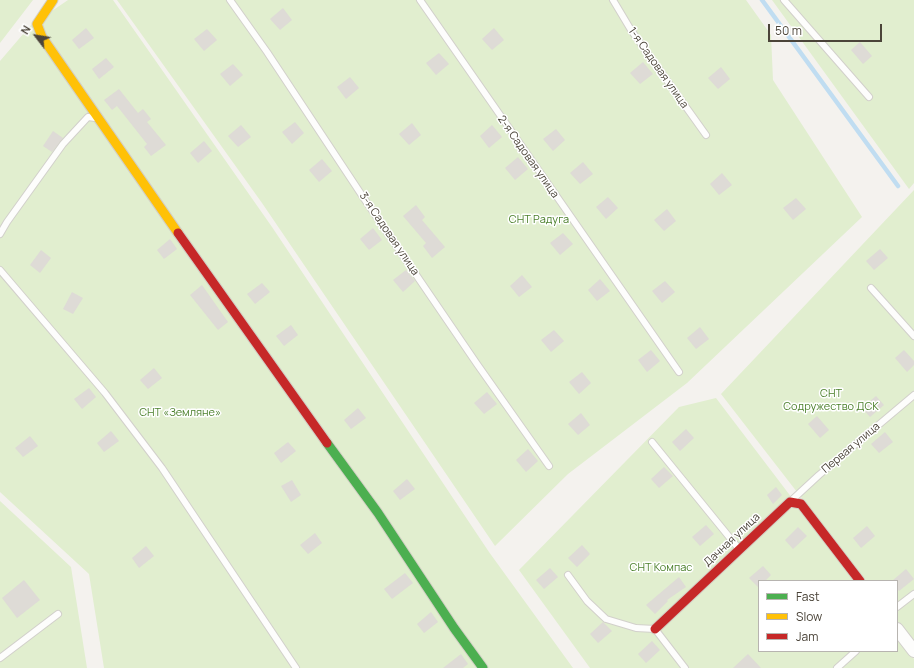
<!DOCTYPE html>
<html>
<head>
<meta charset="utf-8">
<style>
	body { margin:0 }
	#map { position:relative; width:914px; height:668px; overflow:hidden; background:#f4f2ee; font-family:Manrope,sans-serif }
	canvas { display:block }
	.legend { position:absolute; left:758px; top:580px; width:140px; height:72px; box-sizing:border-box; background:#fff; border:1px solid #b7b4b0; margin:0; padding:5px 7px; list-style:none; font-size:12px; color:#4b4439 }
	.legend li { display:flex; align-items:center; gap:8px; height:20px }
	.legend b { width:20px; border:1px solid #b7b4b0 }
	.north { position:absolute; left:16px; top:16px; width:40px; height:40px; -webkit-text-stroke:3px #fff; paint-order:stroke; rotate:301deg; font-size:11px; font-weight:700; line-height:16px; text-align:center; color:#4b4439 }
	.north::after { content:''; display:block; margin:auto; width:14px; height:18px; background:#4b4439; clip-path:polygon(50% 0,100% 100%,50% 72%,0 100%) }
	.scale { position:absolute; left:768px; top:24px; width:114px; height:18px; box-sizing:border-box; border:2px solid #4b4439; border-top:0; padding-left:5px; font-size:12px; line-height:14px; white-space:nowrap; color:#4b4439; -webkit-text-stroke:3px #fff; paint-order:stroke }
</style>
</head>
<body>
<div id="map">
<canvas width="914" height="668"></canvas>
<ul class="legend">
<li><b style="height:5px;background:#4caf50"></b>Fast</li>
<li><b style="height:5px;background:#ffc107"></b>Slow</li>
<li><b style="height:5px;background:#c62828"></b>Jam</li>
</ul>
<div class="north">N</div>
<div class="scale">50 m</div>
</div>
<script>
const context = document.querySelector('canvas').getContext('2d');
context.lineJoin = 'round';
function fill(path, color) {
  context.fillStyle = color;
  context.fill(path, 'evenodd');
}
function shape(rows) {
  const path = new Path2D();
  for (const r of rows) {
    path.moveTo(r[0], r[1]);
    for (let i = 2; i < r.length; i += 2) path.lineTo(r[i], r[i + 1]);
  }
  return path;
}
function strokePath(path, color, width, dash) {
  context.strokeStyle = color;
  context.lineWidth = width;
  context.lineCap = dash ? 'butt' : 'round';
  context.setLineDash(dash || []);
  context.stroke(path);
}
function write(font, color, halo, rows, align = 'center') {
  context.font = font + ' Manrope,sans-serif';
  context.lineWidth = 3;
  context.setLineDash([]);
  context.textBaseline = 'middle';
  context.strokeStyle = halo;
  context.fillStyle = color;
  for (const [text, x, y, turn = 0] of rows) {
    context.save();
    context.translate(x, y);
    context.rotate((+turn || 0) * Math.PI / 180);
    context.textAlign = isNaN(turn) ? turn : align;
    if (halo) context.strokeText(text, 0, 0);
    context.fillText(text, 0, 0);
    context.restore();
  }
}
fill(shape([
	[0,0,33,0,0,43],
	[68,0,113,0,272,227,489,552,573,668,104,668,89,574,0,492,0,61,30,26],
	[117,0,746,0,771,35,773,80,862,217,687,383,568,474,495,546,262,203],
	[772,0,914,0,914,183,909,189],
	[914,190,914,644,897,622,897,581,866,581,721,394],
	[716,398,855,581,759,581,759,651,897,651,897,636,914,659,914,668,590,668,519,570,679,407],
	[0,501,71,567,87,668,0,668]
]), '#e1eecf');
strokePath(shape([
	[762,0,898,186]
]), '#c0ddf1', 4.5);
fill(shape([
	[283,8,292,20,280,30,270,19],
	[86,28,94,38,79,49,72,40],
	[494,28,504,40,492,50,482,39],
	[207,29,217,40,204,51,194,39],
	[860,42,872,56,863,64,851,50],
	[439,53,449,64,436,75,426,63],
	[106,58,114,67,99,79,92,69],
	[643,62,653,74,640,84,630,73],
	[233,64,243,75,230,86,220,74],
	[721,67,730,79,718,89,708,78],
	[350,77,359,88,346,99,337,87],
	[119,89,138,113,143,109,151,119,147,122,166,145,151,156,144,147,147,144,117,106,112,110,104,100],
	[295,122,304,133,292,144,282,132],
	[412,123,421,135,409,145,399,134],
	[241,125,251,137,238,147,228,136],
	[492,125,502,137,489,148,480,136],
	[556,129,565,140,553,151,543,139],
	[53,131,63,138,52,152,43,146],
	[204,141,212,151,198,163,190,153],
	[518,157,528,169,515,180,505,168],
	[322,159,332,171,319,182,309,170],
	[583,162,593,174,580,184,570,173],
	[722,173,732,185,719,195,710,184],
	[608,197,618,208,606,219,596,207],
	[796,198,806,209,793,220,783,208],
	[416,205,425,217,422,220,445,247,432,258,423,246,426,243,403,216],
	[667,209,676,221,664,231,654,220],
	[373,228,382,240,369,250,360,239],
	[563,233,573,244,560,255,550,243],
	[170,239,177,249,164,259,157,250],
	[880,249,888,258,874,270,866,261],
	[41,250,51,258,40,273,30,265],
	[406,270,415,281,403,292,393,280],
	[522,275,532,287,519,297,510,286],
	[600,279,610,291,597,301,588,290],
	[665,281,675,292,662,303,652,291],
	[262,283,270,292,255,304,247,294],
	[202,285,228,322,218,330,190,295],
	[72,292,83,298,73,314,63,309],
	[291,325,298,335,284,346,276,336],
	[700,327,709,339,696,349,687,338],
	[554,330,564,341,551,352,541,340],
	[651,350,660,361,647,372,638,360],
	[904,350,914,361,914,365,907,372,895,358],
	[154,368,162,378,148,389,140,380],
	[582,372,591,383,579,394,569,382],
	[89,388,96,397,82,409,74,399],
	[487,392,497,404,484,414,474,403],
	[876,396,884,405,870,417,862,408],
	[358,408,366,418,351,429,344,420],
	[581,413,590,425,578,435,568,424],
	[817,416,829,430,820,438,808,424],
	[686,429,694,438,680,451,672,442],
	[111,431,119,441,104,452,97,443],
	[885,432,893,442,879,453,871,444],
	[30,436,38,446,23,457,15,448],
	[288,442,296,451,281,463,274,453],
	[528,449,538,461,526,472,516,460],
	[664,467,673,476,659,488,651,479],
	[407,479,415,489,400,500,393,491],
	[292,480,301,495,291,502,281,486],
	[776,487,782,495,773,504,767,495],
	[706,525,714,534,700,546,692,537],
	[867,526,875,536,861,548,853,538],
	[798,527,807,536,793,549,785,540],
	[315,533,322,543,308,554,300,545],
	[582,545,590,554,577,567,568,558],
	[146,546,154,556,139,568,132,558],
	[763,566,771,575,765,581,759,581,759,586,758,587,749,578],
	[550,568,558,577,544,589,536,580],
	[906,569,914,579,899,591,897,588,897,581,892,581],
	[405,573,413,583,392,599,384,589],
	[679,577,686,587,667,600,668,601,655,614,646,605],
	[24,580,40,600,17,618,2,598],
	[431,612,438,622,424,633,417,624],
	[603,622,612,631,598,643,590,634],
	[652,641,660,650,646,663,638,654],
	[461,654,468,664,463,668,443,668],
	[748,654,761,668,733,668]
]), '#dedbd6');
const lane = shape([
	[230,0,267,52,363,197,477,364,549,466],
	[420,0,679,372],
	[613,0,631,30,706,135],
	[784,0,869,97],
	[0,234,7,222,63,144,88,117,95,118],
	[0,270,105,393,162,468,296,668],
	[871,288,914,336],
	[652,442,739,549],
	[793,499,819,475,914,395],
	[568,575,587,601,606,619,636,628,655,629,685,668],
	[897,607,914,594],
	[0,658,58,614],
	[837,668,856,651]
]);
const street = shape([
	[897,629,914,651]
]);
const fast = shape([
	[327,443,378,513,454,628,483,668]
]);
const slow = shape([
	[53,0,37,24,42,37,178,233]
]);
const jam = shape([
	[178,233,327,443],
	[655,629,790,502,801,504,860,581]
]);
strokePath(lane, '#d2d0cb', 8);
strokePath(street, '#d2d0cb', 14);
strokePath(fast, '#d3cfc5', 11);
strokePath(slow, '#d3cfc5', 11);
strokePath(jam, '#d3cfc5', 11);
strokePath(lane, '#fdfdfc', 6);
strokePath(street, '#fdfdfc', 12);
strokePath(fast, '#4caf50', 9);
strokePath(slow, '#ffc107', 9);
strokePath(jam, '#c62828', 9);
write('11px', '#4b4439', '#fff', [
	["1-я Садовая улица",658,68,55],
	["2-я Садовая улица",528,157,55],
	["3-я Садовая улица",389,234,56],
	["Первая улица",851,448,-40],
	["Дачная улица",732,540,-43]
]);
write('11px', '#4a7f2a', '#fff', [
	["СНТ Радуга",539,220],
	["СНТ",831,394],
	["Содружество ДСК",831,407],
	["СНТ «Земляне»",180,413],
	["СНТ Компас",661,568]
]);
</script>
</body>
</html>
